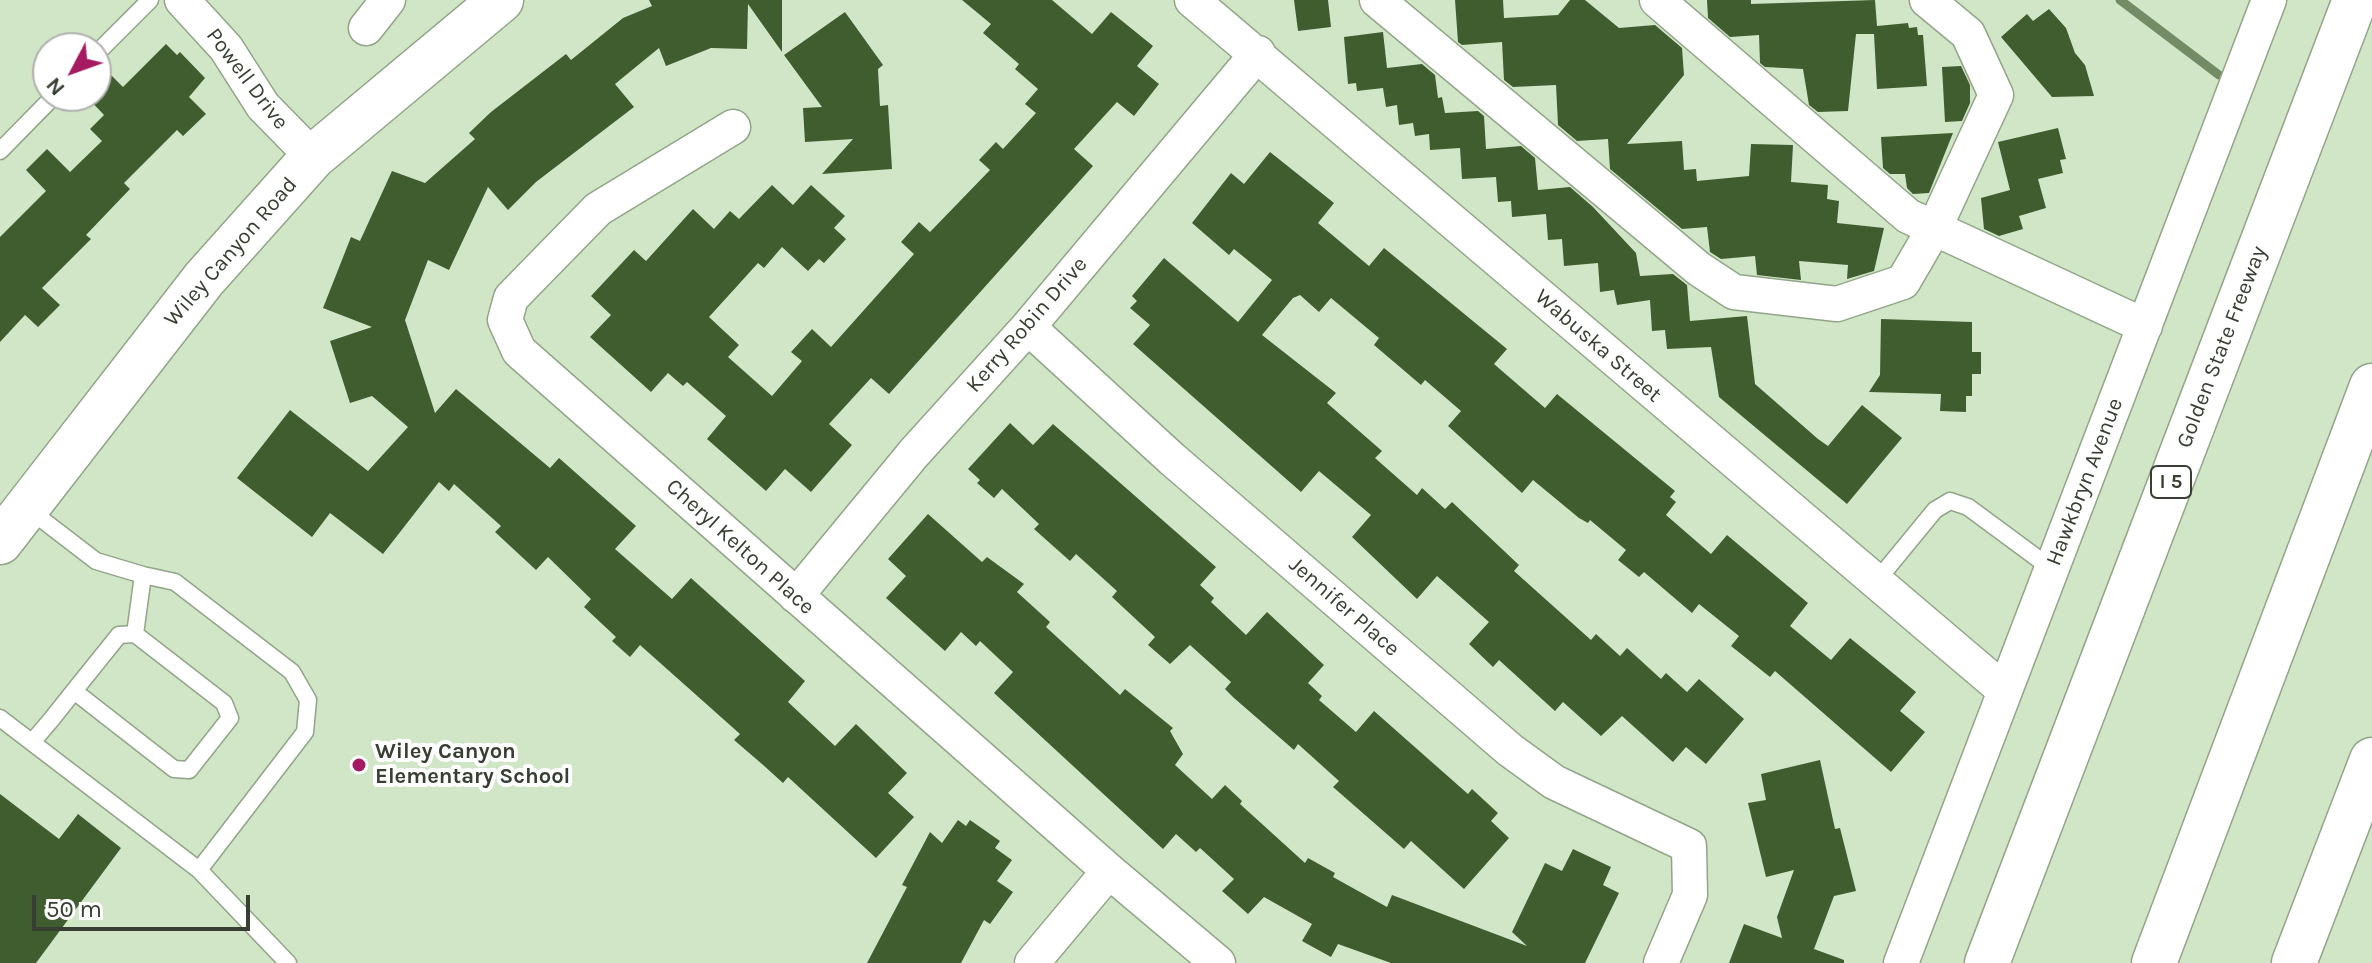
<!DOCTYPE html>
<html>
<head>
<meta charset="utf-8">
<style>
	body { margin:0 }
	#map { position:relative; width:2372px; height:963px; overflow:hidden; background:#d1e6c7; font-family:Karla,sans-serif }
	canvas { display:block }
	.north { position:absolute; left:32px; top:32px; width:80px; height:80px; box-sizing:border-box; background:#fff; border:2px solid #afb2ad; border-radius:50%; rotate:229deg; font-size:22px; font-weight:700; line-height:32px; text-align:center; color:#373f32 }
	.north::after { content:''; display:block; margin:auto; width:28px; height:36px; background:#a51a60; clip-path:polygon(50% 0,100% 100%,50% 72%,0 100%) }
	.scale { position:absolute; left:32px; top:895px; width:218px; height:36px; box-sizing:border-box; border:4px solid #373f32; border-top:0; padding-left:10px; font-size:24px; line-height:28px; white-space:nowrap; color:#373f32; -webkit-text-stroke:6px #fff; paint-order:stroke }
</style>
</head>
<body>
<div id="map">
<canvas width="2372" height="963"></canvas>
<div class="north">N</div>
<div class="scale">50 m</div>
</div>
<script>
const context = document.querySelector('canvas').getContext('2d');
context.lineJoin = 'round';
function shape(rows) {
  const path = new Path2D();
  for (const r of rows) {
    path.moveTo(r[0], r[1]);
    for (let i = 2; i < r.length; i += 2) path.lineTo(r[i], r[i + 1]);
  }
  return path;
}
function strokePath(path, color, width, dash) {
  context.strokeStyle = color;
  context.lineWidth = width;
  context.lineCap = dash ? 'butt' : 'round';
  context.setLineDash(dash || []);
  context.stroke(path);
}
function fill(path, color) {
  context.fillStyle = color;
  context.fill(path, 'evenodd');
}
function write(font, color, halo, rows, align = 'center') {
  context.font = font + ' Karla,sans-serif';
  context.lineWidth = 8;
  context.setLineDash([]);
  context.textBaseline = 'middle';
  context.strokeStyle = halo;
  context.fillStyle = color;
  for (const [text, x, y, turn = 0] of rows) {
    context.save();
    context.translate(x, y);
    context.rotate((+turn || 0) * Math.PI / 180);
    context.textAlign = isNaN(turn) ? turn : align;
    if (halo) context.strokeText(text, 0, 0);
    context.fillText(text, 0, 0);
    context.restore();
  }
}
strokePath(shape([
	[2120,0,2219,75]
]), '#738c66', 9);
fill(shape([
	[649,0,782,0,782,52,748,4,747,49,711,48,666,66,659,48,615,84,634,107,536,182,508,210,488,187,449,270,428,260,405,320,435,413,456,389,550,468,559,458,636,526,615,549,639,570,672,599,691,578,805,681,788,702,835,746,856,724,907,773,888,793,914,817,876,858,788,777,783,783,762,764,734,740,740,734,640,645,630,657,612,641,616,637,584,607,591,599,548,557,536,570,495,532,501,526,454,484,449,491,439,482,383,554,330,513,312,537,237,478,290,410,368,471,408,427,372,396,350,403,330,341,372,327,323,308,351,237,360,241,392,171,425,183,475,139,469,133,491,112,566,54,571,60,623,18,652,6],
	[962,0,1052,0,1092,34,1111,12,1153,46,1137,66,1159,84,1134,116,1117,102,1074,149,1093,166,889,394,871,378,829,424,852,445,811,492,785,469,766,491,707,439,726,416,687,382,683,386,668,373,651,392,590,337,611,315,591,296,634,250,646,261,693,209,714,229,730,211,739,219,772,185,793,205,811,185,845,216,834,228,846,239,824,263,819,259,808,271,782,247,764,268,758,263,709,317,739,345,728,357,772,396,802,361,791,352,812,329,831,347,914,254,901,242,919,222,930,232,990,170,979,160,996,142,1003,149,1036,113,1025,104,1038,89,1015,69,1019,64,983,33,991,24],
	[1294,0,1328,0,1331,27,1298,31],
	[1455,0,1503,0,1504,18,1558,15,1570,0,1585,0,1619,28,1655,25,1682,48,1684,75,1627,144,1682,141,1684,170,1696,169,1697,181,1749,176,1751,144,1793,145,1791,182,1828,185,1827,199,1839,201,1837,223,1884,228,1874,271,1847,279,1848,265,1799,261,1801,280,1757,275,1755,256,1721,259,1710,252,1707,227,1682,229,1610,169,1608,139,1577,141,1558,125,1556,85,1513,87,1504,80,1502,42,1462,45,1458,42],
	[1707,0,1751,0,1751,4,1875,0,1877,26,1908,23,1909,28,1917,27,1918,35,1923,35,1927,86,1877,89,1874,34,1856,34,1848,111,1818,112,1809,105,1803,69,1765,67,1760,63,1759,35,1730,37,1708,18],
	[2049,9,2066,28,2075,53,2085,65,2094,96,2052,97,2001,37,2027,14,2033,21],
	[845,12,883,65,878,69,880,106,888,105,892,169,822,174,853,139,805,142,803,108,822,107,784,55],
	[1383,32,1387,68,1422,64,1435,75,1438,98,1442,97,1445,113,1478,111,1484,116,1486,149,1521,146,1535,158,1538,190,1570,187,1593,207,1636,253,1640,276,1673,274,1687,285,1690,321,1747,316,1755,384,1818,439,1828,446,1862,405,1902,438,1847,504,1719,397,1711,347,1667,349,1665,330,1652,331,1650,300,1617,305,1614,290,1600,292,1598,263,1564,266,1562,239,1548,240,1546,214,1512,217,1511,201,1498,202,1496,177,1462,179,1460,148,1430,150,1429,134,1415,136,1413,123,1399,125,1397,105,1386,107,1383,88,1357,91,1356,83,1348,84,1344,37],
	[166,44,177,55,180,52,205,78,189,97,206,114,183,136,177,130,124,183,130,189,86,235,91,239,42,288,60,305,38,327,25,315,0,342,0,237,46,191,26,170,47,149,70,172,102,141,90,129,104,115,86,96,96,96,96,84,108,72,123,87],
	[1961,66,1970,85,1970,103,1962,121,1945,122,1942,67],
	[2058,128,2066,159,2060,160,2063,173,2038,179,2046,208,2019,216,2023,229,1999,236,1984,229,1981,198,2010,190,1998,142],
	[1953,133,1929,193,1913,194,1907,188,1905,174,1890,174,1883,168,1881,137],
	[1270,152,1334,203,1318,223,1369,266,1384,248,1507,349,1494,364,1545,408,1557,394,1675,491,1670,497,1676,502,1666,515,1711,554,1727,535,1808,603,1790,626,1831,660,1850,638,1916,692,1900,711,1925,732,1891,772,1775,671,1770,677,1731,646,1739,636,1699,604,1692,613,1644,572,1639,577,1618,560,1626,550,1590,520,1588,523,1579,518,1533,480,1522,493,1448,426,1461,411,1425,380,1421,385,1374,345,1379,338,1331,298,1319,312,1300,295,1293,298,1262,335,1336,393,1327,403,1382,451,1375,458,1417,495,1422,488,1445,509,1452,502,1519,565,1514,571,1591,640,1596,634,1620,656,1627,648,1661,679,1666,673,1687,692,1699,679,1744,719,1706,764,1686,747,1673,762,1622,716,1601,736,1563,702,1555,711,1499,660,1493,667,1469,644,1489,622,1437,576,1417,599,1352,537,1371,515,1319,471,1301,492,1133,344,1150,325,1130,308,1137,301,1132,296,1164,258,1238,322,1272,280,1234,249,1229,255,1192,223,1231,173,1244,184],
	[1881,319,1972,322,1972,352,1981,352,1981,374,1972,374,1972,396,1966,396,1966,412,1940,411,1941,394,1869,392,1880,375],
	[1010,423,1033,445,1053,424,1216,567,1200,585,1214,598,1211,602,1246,635,1267,612,1324,665,1308,683,1322,696,1319,700,1356,732,1374,711,1468,794,1472,789,1498,813,1491,821,1509,838,1464,889,1411,841,1404,849,1333,787,1339,781,1298,744,1294,750,1234,698,1225,689,1231,682,1190,645,1170,664,1148,645,1155,637,1112,597,1117,591,1076,554,1070,561,1034,529,1039,524,1002,489,994,498,977,483,980,480,968,469],
	[928,514,982,562,987,557,1024,584,1017,592,1050,622,1046,627,1120,695,1125,689,1173,728,1170,731,1183,754,1175,765,1212,799,1225,785,1242,801,1240,804,1305,863,1308,858,1335,873,1333,877,1387,907,1392,895,1527,946,1512,932,1545,863,1562,871,1573,849,1611,867,1603,885,1619,893,1585,963,1391,963,1338,944,1331,957,1302,941,1312,924,1264,897,1248,914,1222,891,1234,879,1200,848,1196,852,1176,834,1163,849,994,693,1013,672,980,641,976,646,961,632,945,651,886,598,906,576,888,559],
	[1820,760,1835,829,1840,828,1856,891,1834,896,1814,949,1844,960,1844,963,1729,963,1744,924,1782,938,1777,917,1794,870,1766,877,1748,803,1766,800,1761,774],
	[0,794,59,839,78,814,121,848,36,963,0,963],
	[958,820,966,826,970,820,1000,841,995,848,1012,860,997,881,1013,892,990,924,984,920,961,963,867,963,907,887,902,885,930,832,942,843]
]), '#405d30');
const lane = shape([
	[96,54,150,0],
	[0,151,54,96],
	[27,508,96,561,143,575,135,634],
	[143,575,175,582,292,672,308,700,305,732,199,870],
	[1875,583,1935,510,1950,501,1968,507,2052,569],
	[0,718,199,870,288,963],
	[33,741,51,720,74,691,119,635,135,634,224,703,230,718,189,770,174,769,74,691]
]);
const street = shape([
	[182,0,226,48,263,106,313,157],
	[1192,0,2005,691],
	[1377,0,1699,269,1734,292,1837,304,1903,282,1935,227,1996,95,1968,34,1927,0],
	[1657,0,1908,216,2145,326],
	[366,28,388,0],
	[733,127,598,209,511,298,505,320,519,351,1109,871,1218,963],
	[1028,327,1172,459,1510,750,1554,782,1689,846,1690,895,1661,963],
	[796,596,914,453,1028,327,1258,53],
	[1032,963,1109,871],
	[1901,963,2269,0]
]);
const secondary = shape([
	[0,542,204,279,313,157,501,0]
]);
const primary = shape([
	[2294,963,2372,760]
]);
const highway = shape([
	[1987,963,2355,0],
	[2154,963,2372,386]
]);
strokePath(lane, '#91a588', 19);
strokePath(street, '#91a588', 37);
strokePath(secondary, '#91a588', 47);
strokePath(primary, '#91a588', 47);
strokePath(highway, '#91a588', 47);
strokePath(lane, '#fff', 16);
strokePath(street, '#fff', 34);
strokePath(secondary, '#fff', 44);
strokePath(primary, '#fff', 44);
strokePath(highway, '#fff', 44);
for (const [x, y, r, color] of [
	[359,765,8,"#a51a60"]
]) {
  const dot = new Path2D();
  dot.arc(x, y, r, 0, 2 * Math.PI);
  context.fillStyle = color;
  context.fill(dot);
  strokePath(dot, '#fff', 3);
}
for (const [x, y, w] of [
	[2171,482,40]
]) {
  const box = new Path2D();
  box.roundRect(x - w / 2, y - 16, w, 32, 6);
  context.fillStyle = '#fff';
  context.fill(box);
  strokePath(box, '#373f32', 2);
}
write('bold 20px', '#373f32', null, [
	["I 5",2171,482]
]);
write('22px', '#373f32', '#fff', [
	["Powell Drive",247,79,53],
	["Wiley Canyon Road",231,252,-49],
	["Kerry Robin Drive",1027,325,-49],
	["Wabuska Street",1598,346,41],
	["Golden State Freeway",2222,347,-69],
	["Hawkbryn Avenue",2085,482,-69],
	["Cheryl Kelton Place",740,547,42],
	["Jennifer Place",1344,607,41]
]);
write('bold 22px', '#373f32', '#fff', [
	["Wiley Canyon",375,752],
	["Elementary School",375,777]
], 'left');
</script>
</body>
</html>
